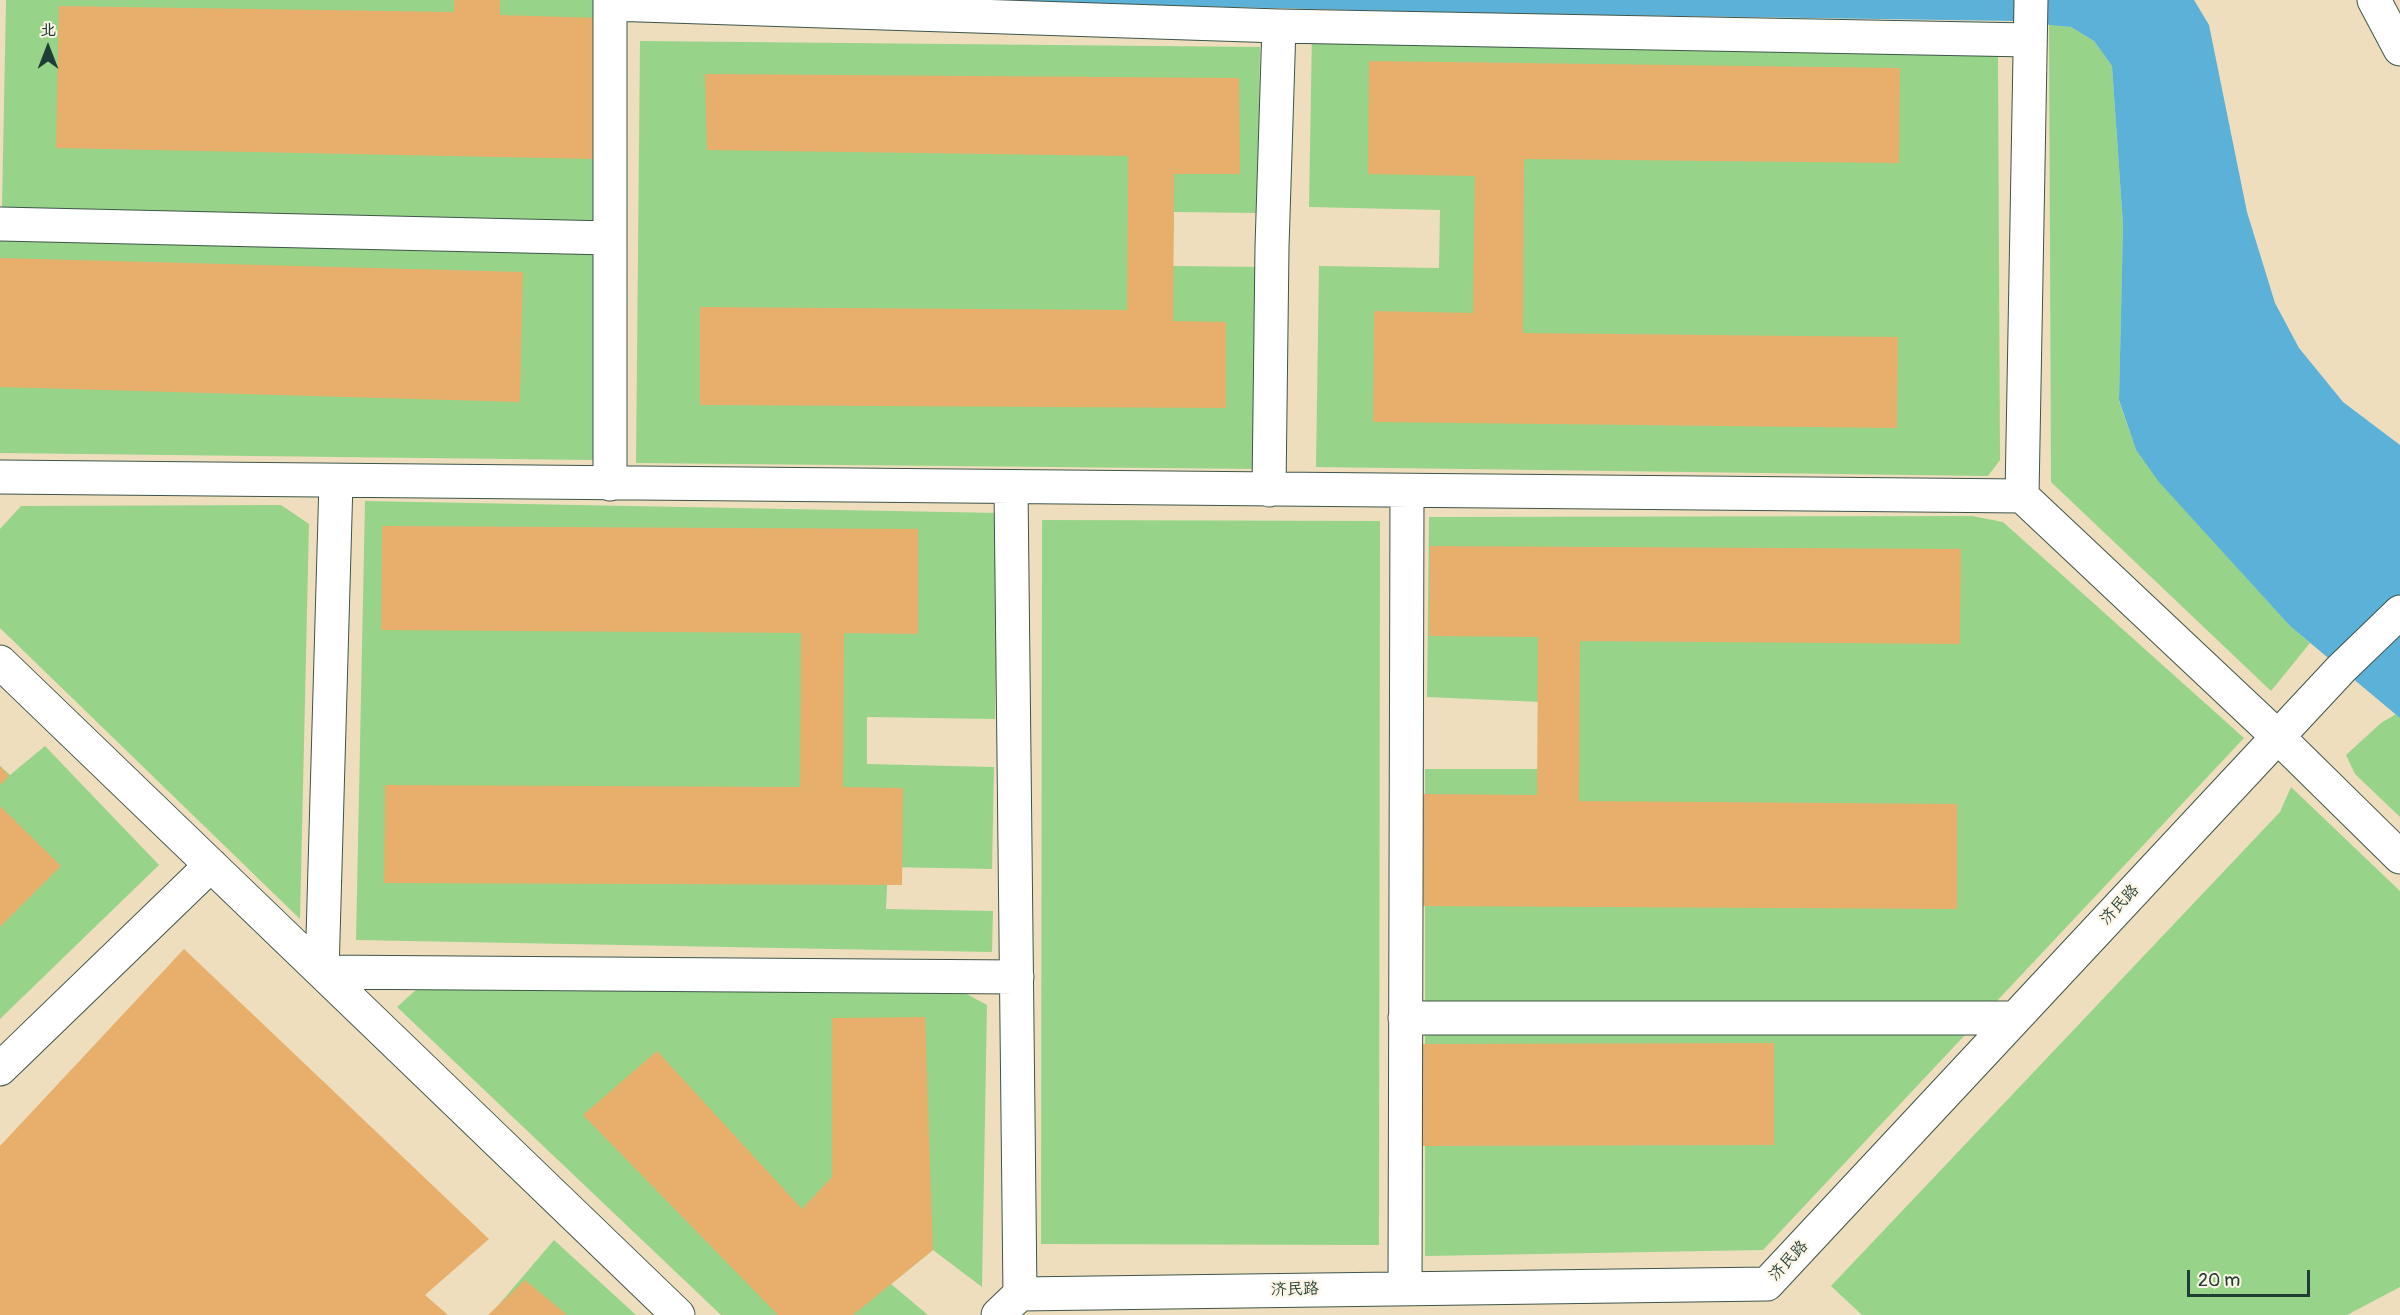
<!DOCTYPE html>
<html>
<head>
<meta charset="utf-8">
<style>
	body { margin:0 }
	#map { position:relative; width:2400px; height:1315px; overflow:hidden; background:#eedebd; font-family:Pangolin,"LXGW WenKai TC",sans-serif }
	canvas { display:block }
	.north { position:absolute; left:18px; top:18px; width:60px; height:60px; -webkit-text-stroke:4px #fcf5e5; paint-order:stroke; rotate:0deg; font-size:16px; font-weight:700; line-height:24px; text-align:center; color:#1f3d34 }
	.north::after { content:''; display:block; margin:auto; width:21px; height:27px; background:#1f3d34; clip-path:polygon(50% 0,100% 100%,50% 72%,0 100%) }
	.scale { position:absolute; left:2187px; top:1270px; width:123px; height:27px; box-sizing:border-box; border:3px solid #1f3d34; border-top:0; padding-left:8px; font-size:18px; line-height:21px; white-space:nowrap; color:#1f3d34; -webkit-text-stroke:4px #fcf5e5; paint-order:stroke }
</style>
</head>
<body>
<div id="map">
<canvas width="2400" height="1315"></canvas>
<div class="north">北</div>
<div class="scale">20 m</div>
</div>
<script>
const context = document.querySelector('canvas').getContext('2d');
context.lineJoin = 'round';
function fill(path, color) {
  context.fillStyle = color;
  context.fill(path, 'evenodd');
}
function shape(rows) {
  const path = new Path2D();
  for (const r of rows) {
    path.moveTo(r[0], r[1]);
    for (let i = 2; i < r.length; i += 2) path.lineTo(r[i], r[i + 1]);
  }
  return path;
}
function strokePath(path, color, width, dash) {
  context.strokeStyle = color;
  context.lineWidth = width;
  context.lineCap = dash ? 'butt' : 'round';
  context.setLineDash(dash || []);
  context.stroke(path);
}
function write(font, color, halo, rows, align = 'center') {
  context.font = font + ' Pangolin,"LXGW WenKai TC",sans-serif';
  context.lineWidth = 4.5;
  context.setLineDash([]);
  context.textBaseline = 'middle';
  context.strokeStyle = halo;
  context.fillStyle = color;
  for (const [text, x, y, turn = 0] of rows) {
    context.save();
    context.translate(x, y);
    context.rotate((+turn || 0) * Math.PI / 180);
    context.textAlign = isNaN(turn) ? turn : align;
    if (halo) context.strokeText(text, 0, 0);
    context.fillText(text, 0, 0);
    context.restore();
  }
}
fill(shape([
	[6,0,608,0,601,226,2,208],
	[2049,24,2071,27,2094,41,2112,66,2123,225,2119,401,2136,450,2159,481,2290,626,2310,643,2271,691,2051,482],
	[1312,32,1983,42,1998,57,2000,460,1988,476,1316,467,1319,266,1439,268,1440,210,1309,207],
	[640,41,1260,47,1258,213,1174,212,1173,266,1262,267,1260,469,636,463],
	[0,237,596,251,594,460,0,453],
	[365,501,999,513,995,719,867,717,867,764,994,767,992,869,888,867,886,909,993,911,992,952,356,940],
	[281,505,309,524,300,919,0,628,0,529,21,506],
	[1972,516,2003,522,2244,738,1763,1250,1425,1256,1425,769,1561,769,1563,703,1427,697,1429,517],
	[1042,520,1380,521,1379,1245,1041,1244],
	[2396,714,2400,718,2400,817,2355,774,2346,755,2381,723],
	[45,746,159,865,0,1019,0,766,10,775],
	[2291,787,2400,891,2400,1287,2347,1315,1862,1315,1831,1286,2280,812],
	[417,989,963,992,987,1005,982,1287,933,1250,891,1284,928,1315,721,1315,397,1007],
	[554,1240,636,1315,490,1315]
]), '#97d48a');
fill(shape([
	[941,0,2194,0,2209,25,2247,212,2275,303,2299,348,2343,402,2400,445,2400,718,2290,626,2159,482,2136,450,2119,400,2123,225,2112,66,2094,41,2071,27,2012,21,1475,13]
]), '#5bb1d8');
fill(shape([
	[454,0,500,0,500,15,600,18,596,159,56,148,59,6,454,12],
	[1369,61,1900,68,1899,163,1524,159,1523,333,1898,337,1897,428,1373,422,1374,311,1473,313,1475,176,1368,174],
	[705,74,1239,78,1240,174,1174,174,1173,321,1226,322,1226,408,700,405,700,307,1127,310,1128,156,707,150],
	[0,258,523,272,520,402,0,387],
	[382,526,918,529,918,634,844,633,843,787,903,788,902,885,384,883,385,785,800,787,801,633,381,630],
	[1430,546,1961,549,1960,644,1580,641,1579,801,1957,804,1957,909,1422,906,1422,794,1537,795,1538,637,1429,636],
	[0,766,9,776,0,785],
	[0,806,61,866,0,927],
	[184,949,489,1239,425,1295,448,1315,0,1315,0,1146],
	[925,1017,933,1250,853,1315,778,1315,583,1115,657,1051,802,1209,832,1177,832,1018],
	[1774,1043,1774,1145,1420,1146,1420,1044],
	[525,1280,567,1315,488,1315]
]), '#e7af6b');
const minor = shape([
	[610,0,610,484],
	[2031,0,2022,496,2278,737,2400,857],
	[2374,0,2400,49],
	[610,4,1279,26,2029,40],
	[0,224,610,238],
	[0,477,2022,496],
	[336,481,322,972,1017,977],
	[1011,488,1020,1294],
	[1269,490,1272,247,1279,26],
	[0,662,678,1315],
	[1405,1018,2015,1018],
	[0,1069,211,865],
	[1405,1288,1407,492],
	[998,1315,1020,1294,1767,1284,2341,669,2400,612]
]);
strokePath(minor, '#3e5549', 35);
strokePath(minor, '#fff', 33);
write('16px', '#1f3d34', '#fcf5e5', [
	["济民路",2120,905,-47],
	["济民路",1789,1261,-47],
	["济民路",1295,1290,-1]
]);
</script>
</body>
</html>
